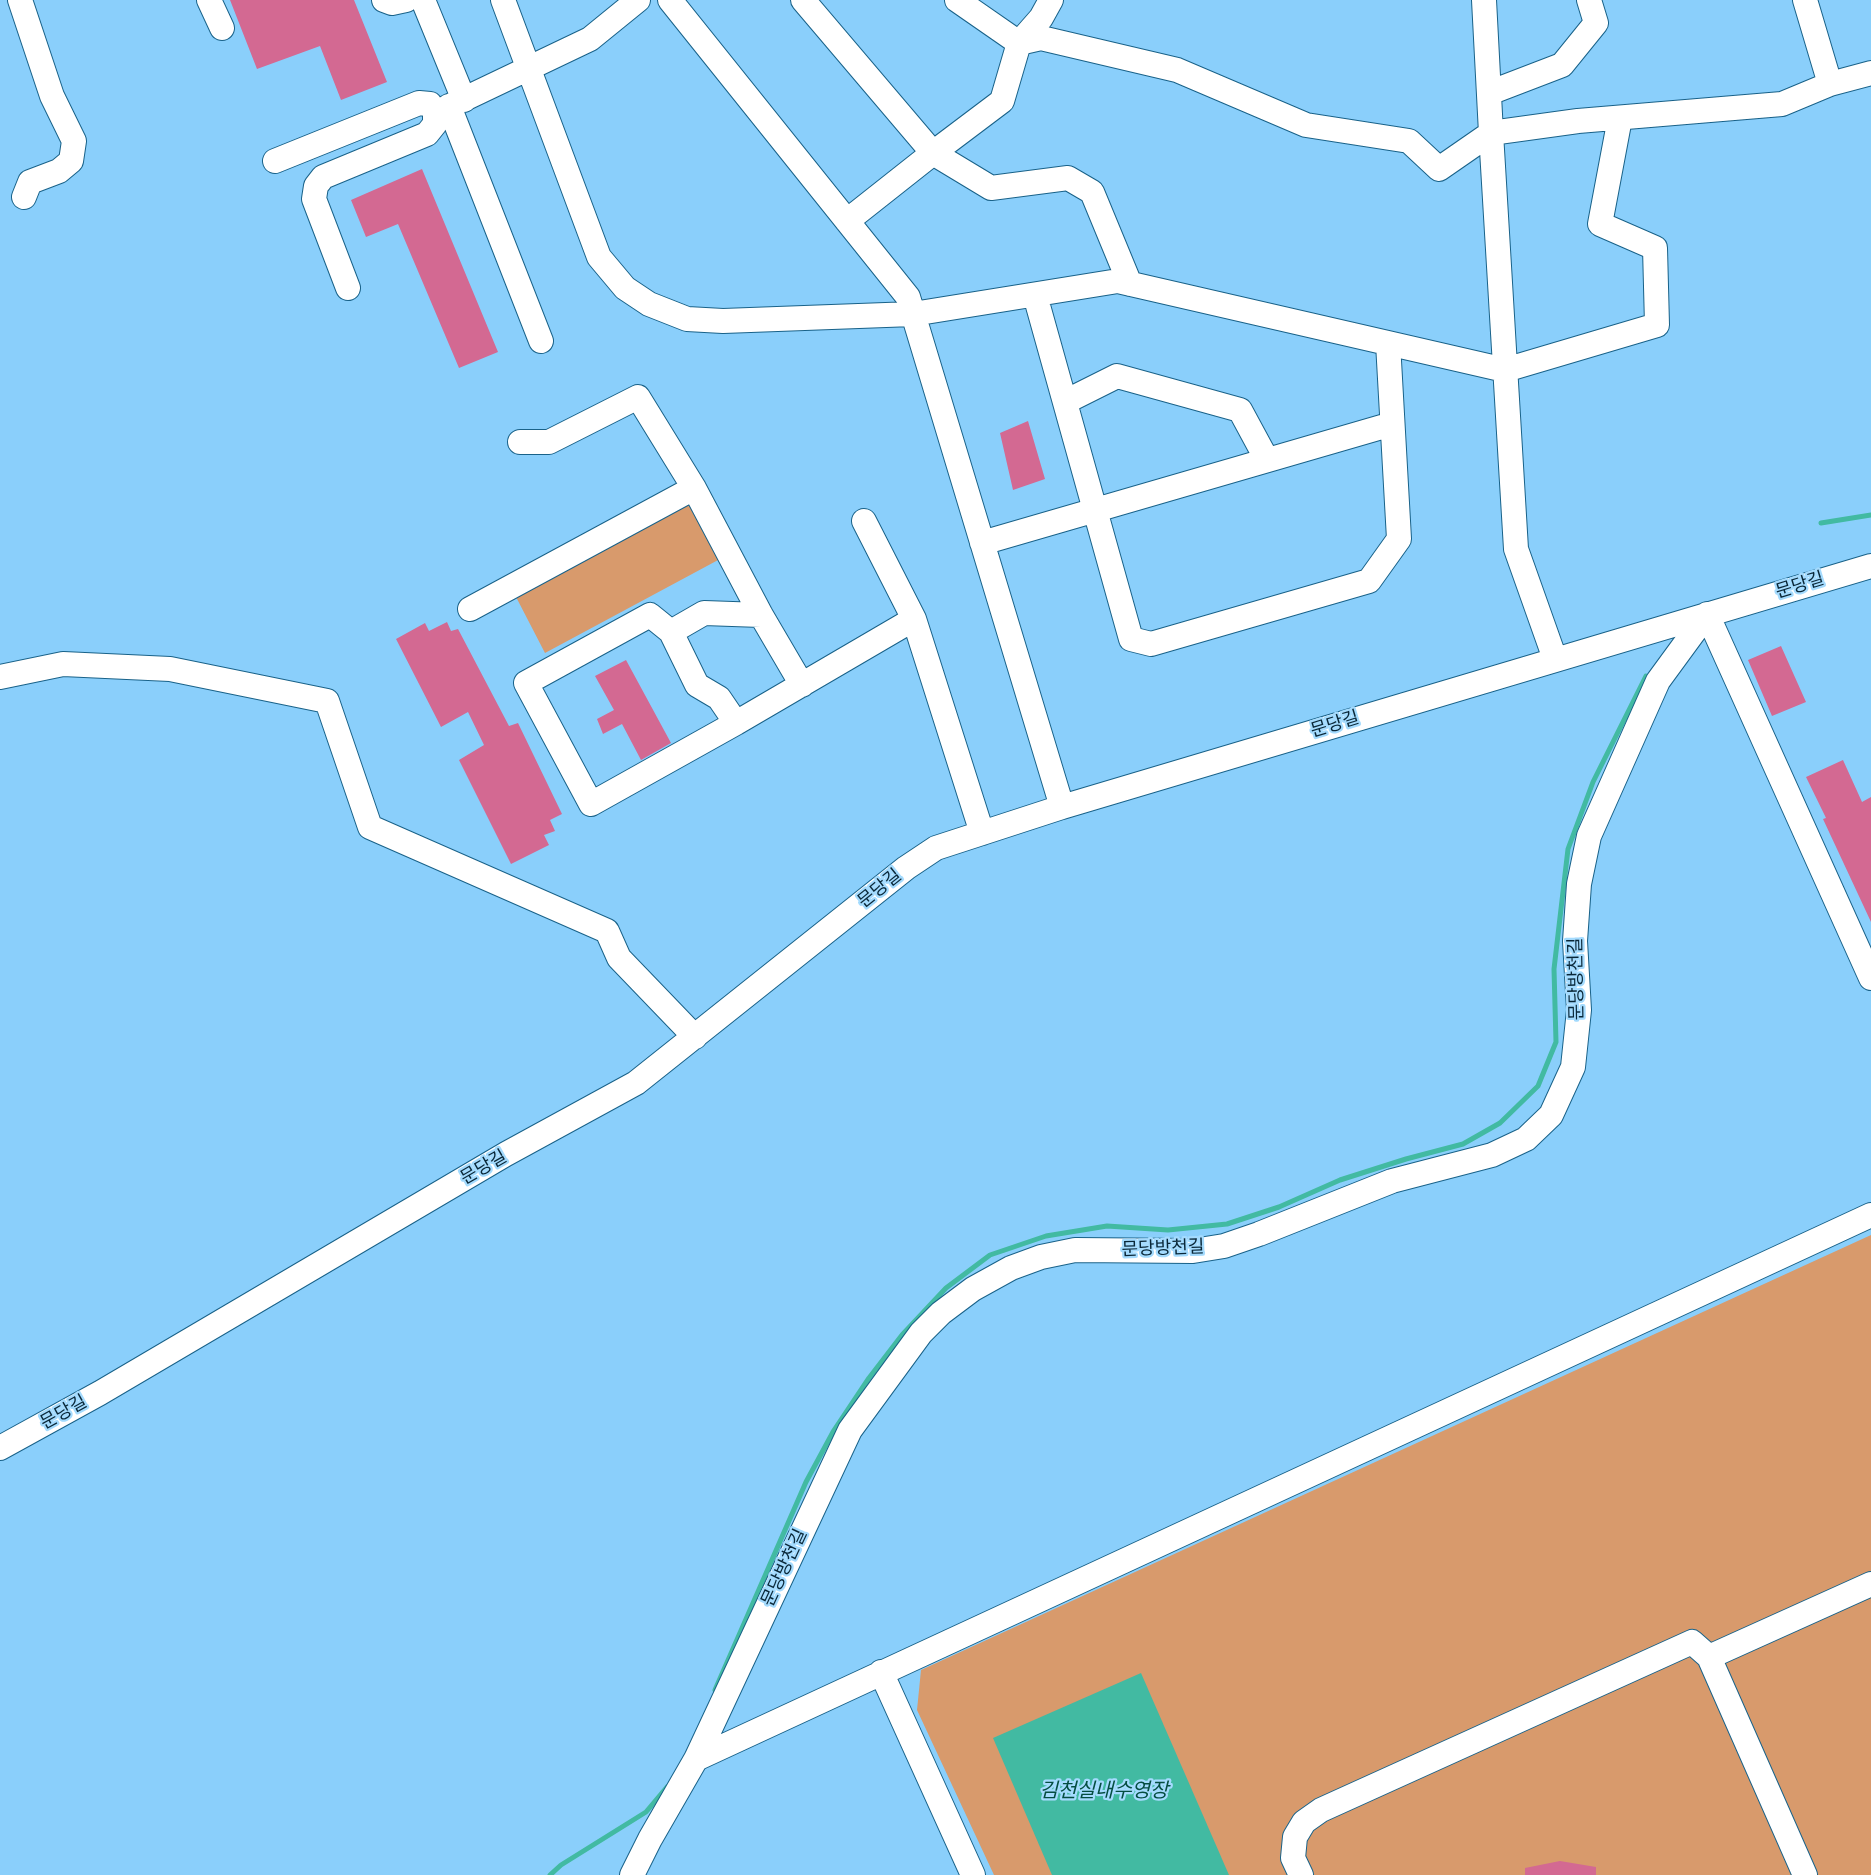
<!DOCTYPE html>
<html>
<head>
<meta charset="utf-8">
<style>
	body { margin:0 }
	canvas { display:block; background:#8acffb }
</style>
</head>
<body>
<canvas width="1871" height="1875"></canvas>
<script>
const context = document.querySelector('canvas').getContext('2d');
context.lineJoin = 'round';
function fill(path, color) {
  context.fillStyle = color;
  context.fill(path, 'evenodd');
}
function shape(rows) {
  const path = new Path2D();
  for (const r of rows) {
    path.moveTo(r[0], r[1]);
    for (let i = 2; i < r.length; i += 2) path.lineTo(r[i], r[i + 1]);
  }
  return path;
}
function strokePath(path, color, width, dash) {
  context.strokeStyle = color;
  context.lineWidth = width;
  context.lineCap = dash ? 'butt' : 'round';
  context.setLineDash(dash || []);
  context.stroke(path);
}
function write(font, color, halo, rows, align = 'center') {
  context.font = font + ' "Varela Round","Noto Sans KR",sans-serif';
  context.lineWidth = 4.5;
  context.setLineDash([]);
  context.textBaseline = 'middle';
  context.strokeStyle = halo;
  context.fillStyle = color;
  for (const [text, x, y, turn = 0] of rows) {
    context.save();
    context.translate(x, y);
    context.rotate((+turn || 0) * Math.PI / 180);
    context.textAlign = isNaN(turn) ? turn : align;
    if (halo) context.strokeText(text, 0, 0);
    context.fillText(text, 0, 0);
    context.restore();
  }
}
fill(shape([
	[691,499,720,559,545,653,515,595],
	[1871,1235,1871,1875,994,1875,917,1710,921,1670]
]), '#d89a6c');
fill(shape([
	[1141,1673,1229,1875,1052,1875,993,1738]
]), '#42baa2');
strokePath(shape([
	[1821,523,1871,515],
	[715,1690,806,1482,833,1432,869,1378,902,1335,946,1288,990,1255,1046,1236,1107,1226,1168,1230,1227,1224,1279,1207,1340,1180,1406,1159,1463,1144,1500,1123,1538,1086,1556,1042,1554,969,1568,849,1593,782,1646,676],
	[550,1875,561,1865,646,1812,667,1787]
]), '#42baa2', 5);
fill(shape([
	[230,0,354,0,387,82,341,100,320,46,257,69],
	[422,169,498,352,459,368,398,224,366,237,351,200],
	[1028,421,1045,479,1013,490,1000,433],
	[447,622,451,631,458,629,509,726,518,723,562,814,550,820,555,831,544,835,549,845,511,864,459,760,484,745,468,712,441,727,396,639,425,623,429,631],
	[1781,646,1806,702,1772,716,1748,660],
	[626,660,671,743,641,760,622,724,603,734,597,719,614,710,595,676],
	[1843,760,1862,802,1871,797,1871,922,1823,819,1826,818,1806,777],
	[1560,1861,1596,1867,1596,1875,1525,1875,1525,1868]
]), '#d36992');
const minor = shape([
	[20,0,52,96,74,141,71,161,59,171,30,182,24,197],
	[209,0,222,28],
	[384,0,392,3,406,0],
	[423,0,464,100],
	[503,0,599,257,625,288,649,304,687,319,723,321,913,314,1118,281,1505,370,1657,325,1655,248,1600,224,1620,118],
	[670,0,908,297,1062,807],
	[803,0,933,153,991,188,1068,178,1092,192,1130,284],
	[957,0,1019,43,1041,38,1177,70,1306,125,1409,141,1439,169,1491,133,1516,549,1555,659],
	[1484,0,1491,133,1578,121,1782,104,1830,84,1871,73],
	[1805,0,1830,84],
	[1489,93,1562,65,1596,23,1589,0],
	[449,106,541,341],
	[435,113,590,39,638,0],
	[275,161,419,103,430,104,435,113,435,124,427,134,323,177,316,186,314,199,348,288],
	[847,221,933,153,1002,101,1019,43,1041,18,1051,0],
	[1035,295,1131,639,1151,644,1369,581,1399,539,1388,343],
	[1065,402,1117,376,1240,410,1267,460],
	[520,442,549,442,638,397,694,488,761,615,802,685],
	[864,521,914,619,982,833],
	[982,543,1392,424],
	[470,609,694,488],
	[761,615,704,613,671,632,697,685,719,698,736,723,914,619],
	[671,632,650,615,526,683,591,804,736,723],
	[0,677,63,664,170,669,327,701,370,827,607,931,619,958,695,1037],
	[0,1448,100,1393,506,1154,636,1083,906,868,936,848,1062,807,1871,566],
	[1709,1657,1871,1584],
	[881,1672,973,1875],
	[696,1759,1871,1215],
	[632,1875,650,1839,696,1759,850,1430,921,1333,941,1313,973,1289,1011,1268,1041,1257,1075,1250,1193,1251,1224,1246,1259,1234,1392,1181,1492,1155,1526,1139,1551,1115,1573,1067,1579,1010,1575,941,1579,884,1589,836,1658,681,1707,614,1871,978],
	[1301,1875,1293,1858,1295,1837,1304,1822,1321,1810,1692,1642,1709,1657,1805,1875]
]);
strokePath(minor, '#196289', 26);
strokePath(minor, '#fff', 24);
write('18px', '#092738', '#a4dbfe', [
	["문당길",1800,586,-17],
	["문당길",1335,725,-17],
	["문당길",880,889,-39],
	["문당방천길",1577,979,-91],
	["문당길",484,1168,-30],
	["문당방천길",1163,1249,-2],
	["문당길",64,1413,-29],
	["문당방천길",785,1568,-65]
]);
write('italic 20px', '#054e41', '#a4dbfe', [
	["김천실내수영장",1104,1792]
]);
</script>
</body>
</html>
